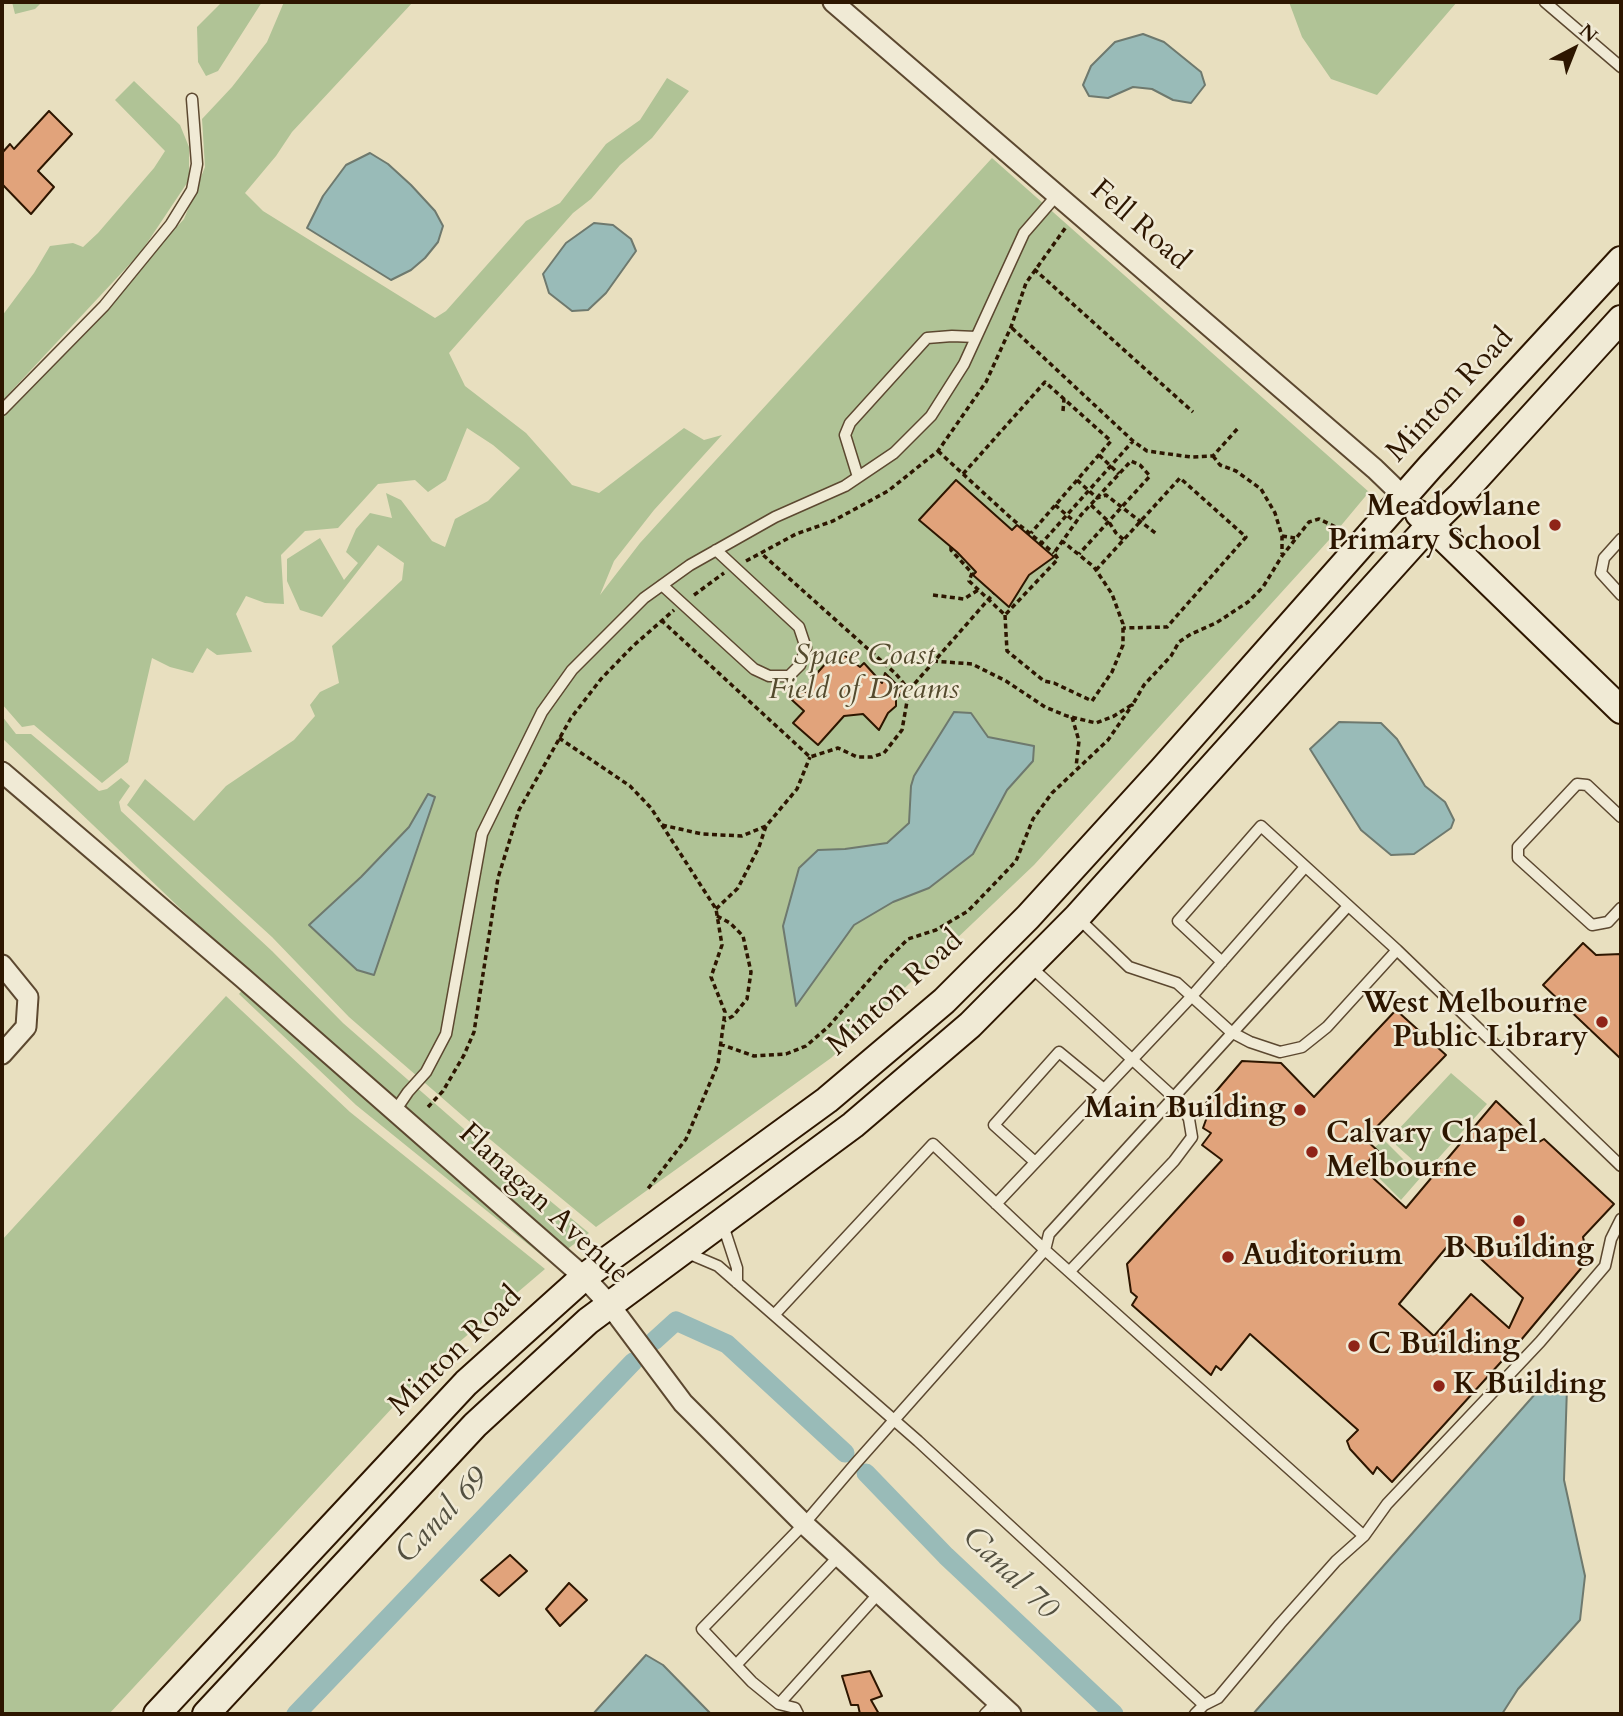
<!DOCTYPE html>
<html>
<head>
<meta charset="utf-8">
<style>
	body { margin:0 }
	#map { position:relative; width:1623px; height:1716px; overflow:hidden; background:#e8dfbf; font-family:Cardo,serif }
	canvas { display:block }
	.frame { position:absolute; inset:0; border:4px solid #2d1600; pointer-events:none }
	.north { position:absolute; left:1539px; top:14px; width:70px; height:70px; -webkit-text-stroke:5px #f0ead5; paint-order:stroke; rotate:42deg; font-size:19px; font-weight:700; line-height:28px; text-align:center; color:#2d1600 }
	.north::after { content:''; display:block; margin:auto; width:24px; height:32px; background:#2d1600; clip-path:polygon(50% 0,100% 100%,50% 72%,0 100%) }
</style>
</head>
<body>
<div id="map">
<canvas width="1623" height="1716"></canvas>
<div class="frame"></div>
<div class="north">N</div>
</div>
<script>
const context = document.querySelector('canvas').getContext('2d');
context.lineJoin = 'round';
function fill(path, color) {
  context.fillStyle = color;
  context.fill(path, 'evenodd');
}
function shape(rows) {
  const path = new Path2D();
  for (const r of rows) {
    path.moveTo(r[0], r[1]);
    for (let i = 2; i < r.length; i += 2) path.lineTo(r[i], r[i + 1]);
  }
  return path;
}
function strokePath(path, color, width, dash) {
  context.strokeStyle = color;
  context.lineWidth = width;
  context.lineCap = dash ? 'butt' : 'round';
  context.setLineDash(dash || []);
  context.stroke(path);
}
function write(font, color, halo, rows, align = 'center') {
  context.font = font + ' Cardo,serif';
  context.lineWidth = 5;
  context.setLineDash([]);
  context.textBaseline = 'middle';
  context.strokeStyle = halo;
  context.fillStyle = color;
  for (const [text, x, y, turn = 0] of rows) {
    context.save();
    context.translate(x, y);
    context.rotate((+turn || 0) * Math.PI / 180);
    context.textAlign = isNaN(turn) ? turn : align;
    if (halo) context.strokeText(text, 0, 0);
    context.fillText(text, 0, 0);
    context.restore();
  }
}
fill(shape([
	[12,2,42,2,35,9,15,14],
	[222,2,262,2,218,71,206,76,198,62,197,27],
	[284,2,413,2,292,132,276,156,245,193,263,211,435,318,446,311,526,221,560,203,606,144,640,120,667,78,689,91,652,138,620,165,591,199,573,213,449,353,465,386,526,433,572,485,599,493,684,428,704,440,722,435,654,510,614,561,600,595,640,543,992,158,1369,492,1329,540,1034,865,831,1058,596,1227,486,1136,349,1017,272,937,127,805,145,779,194,821,226,786,294,740,315,716,310,705,320,692,339,683,332,646,402,580,404,563,378,545,322,617,300,610,287,581,287,559,320,538,344,580,358,563,346,552,356,529,370,513,392,518,386,493,401,500,432,541,445,547,455,519,488,501,520,468,493,445,467,428,446,480,428,492,415,480,378,484,338,528,305,531,281,555,284,604,265,603,246,596,236,614,252,652,217,655,207,648,193,673,170,667,152,658,128,762,102,783,34,725,22,727,2,704,2,417,184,219,205,167,202,119,232,87,267,42],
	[1289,2,1457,2,1377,95,1331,79,1302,37],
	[134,81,180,125,189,147,189,180,141,252,2,401,2,316,34,273,50,246,73,243,83,247,98,233,154,168,165,151,115,100],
	[2,716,16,734,31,734,99,791,107,789,121,778,130,786,119,802,121,811,272,951,343,1023,479,1142,589,1233,550,1262,356,1105,239,994,250,981,229,955,2,738],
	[226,996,350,1112,545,1269,431,1366,109,1714,2,1714,2,1240],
	[1451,1073,1487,1104,1426,1172,1396,1145,1397,1131],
	[1382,1141,1385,1141,1421,1177,1401,1200,1365,1164,1378,1152,1374,1148]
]), '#b0c396');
const water = shape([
	[1143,34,1164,42,1201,72,1205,85,1191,103,1173,100,1152,89,1133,87,1108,98,1089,96,1083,85,1091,66,1115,42,1143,34],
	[370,153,388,164,411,185,435,211,443,226,438,242,425,258,411,270,391,280,307,228,323,196,346,165,370,153],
	[594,223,613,225,631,239,636,251,606,293,588,310,572,311,549,293,543,274,566,243,594,223],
	[954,712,971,713,988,737,1034,746,1033,761,1007,790,973,854,929,888,893,902,854,925,796,1006,783,926,799,868,818,850,845,849,887,843,909,823,911,786,914,776,954,712],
	[1339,722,1381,723,1397,739,1425,786,1445,802,1454,820,1451,828,1414,854,1391,855,1361,830,1310,749,1339,722],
	[428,794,435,797,374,975,357,970,309,925,361,877,409,827,428,794],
	[1543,1385,1567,1387,1564,1480,1585,1576,1580,1620,1518,1689,1502,1714,1253,1714,1543,1385],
	[646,1655,663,1665,711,1714,593,1714,646,1655]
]);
fill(water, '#99bbb8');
strokePath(water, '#6e796e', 2);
strokePath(shape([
	[654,1341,676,1321,727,1344,845,1453],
	[866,1473,946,1556,1114,1714],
	[296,1714,633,1362]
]), '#99bbb8', 19);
const building = shape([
	[49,111,72,134,38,171,54,187,31,214,2,184,2,153,10,144,14,149,49,111],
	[956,480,1012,530,1017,525,1054,557,1029,575,1009,607,973,575,976,572,957,552,919,520,956,480],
	[834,654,836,659,844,655,860,667,864,663,882,683,885,673,903,691,896,699,896,706,888,713,879,730,863,714,844,716,818,745,793,723,804,711,792,700,799,690,805,692,811,680,834,654],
	[1583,943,1596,955,1621,954,1621,1059,1543,985,1583,943],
	[1396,1010,1446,1055,1365,1139,1378,1151,1362,1168,1406,1208,1496,1101,1539,1142,1544,1139,1614,1204,1583,1237,1588,1260,1521,1340,1392,1482,1377,1467,1373,1474,1350,1449,1347,1441,1358,1430,1250,1334,1221,1370,1216,1366,1211,1375,1132,1305,1137,1297,1131,1292,1127,1264,1222,1160,1202,1145,1211,1133,1203,1128,1207,1117,1206,1103,1242,1061,1281,1063,1314,1097,1396,1010],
	[1456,1236,1523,1298,1509,1328,1471,1294,1434,1336,1399,1304,1456,1236],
	[510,1555,527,1571,499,1596,481,1580,510,1555],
	[569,1583,587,1600,560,1626,546,1609,569,1583],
	[870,1671,882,1696,871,1700,879,1714,860,1714,858,1705,851,1705,842,1676,870,1671]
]);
fill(building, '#e1a37b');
strokePath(building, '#2d1600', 2);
const lane = shape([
	[1545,2,1621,67],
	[2,410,104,306,171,224,192,190,197,164,192,99],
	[858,477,845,435,850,423,927,338,952,336,976,337],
	[1621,539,1604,558,1601,573,1621,595],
	[662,585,754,669,769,676,789,676,800,665,806,648,799,627,716,550],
	[1621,817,1587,785,1577,784,1518,847,1518,858,1592,925,1608,922,1621,908],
	[1077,917,1129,967,1177,983,1231,1032,1250,1042,1280,1052,1302,1047,1327,1027,1397,950],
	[1222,962,1178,921,1261,826,1397,950,1621,1166],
	[1031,967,1181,1104,1189,1119,1192,1137,1174,1161,1070,1271],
	[395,1111,408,1092,426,1072,446,1034,482,834,542,712,572,670,644,598,690,565,775,517,845,486,894,453,931,416,964,364,1024,233,1057,195],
	[1035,1162,994,1125,1059,1052,1104,1089],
	[996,1204,1192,996,1305,867],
	[722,1222,737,1268,737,1283],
	[685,1252,718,1266,918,1441,1204,1705],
	[774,1315,933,1144,1045,1250,1364,1536],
	[736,1665,839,1556],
	[779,1704,879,1593],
	[798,1714,795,1708,779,1704,752,1682,702,1629,804,1524,856,1463,1045,1250,1049,1234,1348,906],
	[985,1714,997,1702],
	[1195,1714,1204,1705,1218,1698,1280,1624,1336,1561,1364,1536,1387,1504,1540,1342,1605,1266,1611,1239,1621,1219]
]);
const street = shape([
	[833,2,1375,469,1404,497],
	[2,772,243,978,584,1277,609,1304,683,1403,804,1524,1011,1714],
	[2,965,28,997,26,1027,2,1054]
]);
const secondary = shape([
	[1419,514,1621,710],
	[157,1714,466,1383,584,1277,827,1100,944,1001,1028,917,1162,770,1430,467,1621,260],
	[206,1714,475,1425,588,1321,853,1125,970,1025,1077,917,1429,526,1461,495,1621,319]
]);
strokePath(lane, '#5c4830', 13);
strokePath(street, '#5c4830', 23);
strokePath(secondary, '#2d1600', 30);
strokePath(shape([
	[1034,269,1193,412],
	[1012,328,1133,441,1147,451,1191,457,1213,456,1239,427],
	[1063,411,1064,399],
	[938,451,1012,519,1054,553],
	[1099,455,1119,474],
	[1213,456,1220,465,1236,471,1261,489,1275,513,1282,536,1282,554],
	[963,474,1045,382,1111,441,1031,533],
	[1077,480,1097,498,1106,495,1158,535],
	[1055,505,1075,522],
	[1091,505,1109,522,1116,533,1124,540],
	[1282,536,1295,538],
	[1040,545,1133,441],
	[951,547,951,550,972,573,969,581,1005,615,1058,559,1054,553,1081,515,1131,461,1140,465,1150,476,1079,554],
	[746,561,796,534,833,521,888,491,938,451,986,382,1011,327,1026,283,1066,227],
	[1096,570,1180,478,1246,537,1167,627,1123,628],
	[694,595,724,573],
	[933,595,964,599,978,590],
	[1005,615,1007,651,1044,681,1054,683,1092,701,1112,672,1123,645,1123,624,1112,594,1094,567,1062,541],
	[661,620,810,757,838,748,857,757,872,757,884,753,902,730,909,690,896,674,762,554],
	[933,661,972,664,1006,681,1045,707,1067,716,1096,723,1114,716,1133,704,1144,685,1171,656,1179,642,1191,634,1216,623,1248,602,1263,587,1282,556,1309,522,1319,519,1344,531],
	[909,690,994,593],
	[1072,717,1079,741,1076,767],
	[559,738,630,786,651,808,716,909,722,945,711,977,725,1012,718,1064,686,1139,647,1190],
	[662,825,702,834,742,836,766,826,797,789,810,757],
	[716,909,738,888,759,847,766,826],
	[717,916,730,923,743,936,751,972,747,999,733,1016,724,1021],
	[720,1044,754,1056,786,1054,806,1046,828,1027,886,961,908,939,936,930,968,911,997,881,1016,861,1033,819,1052,793,1108,740,1133,704],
	[428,1107,443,1091,464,1055,474,1032,498,878,519,810,571,718,601,679,633,646,674,610]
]), '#2d1600', 3.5, [5, 3.5]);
strokePath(lane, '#f0ead5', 10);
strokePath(street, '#f0ead5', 19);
strokePath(secondary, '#f0ead5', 26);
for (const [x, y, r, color] of [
	[1555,525,7,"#8f2418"],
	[1602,1022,7,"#8f2418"],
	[1300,1110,7,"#8f2418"],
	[1312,1152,7,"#8f2418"],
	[1519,1221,7,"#8f2418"],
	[1228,1257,7,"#8f2418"],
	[1354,1346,7,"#8f2418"],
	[1439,1386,7,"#8f2418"]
]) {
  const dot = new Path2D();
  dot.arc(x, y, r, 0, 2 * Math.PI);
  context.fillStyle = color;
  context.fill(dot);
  strokePath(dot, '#f0ead5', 2.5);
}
write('30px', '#2d1600', '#f0ead5', [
	["Fell Road",1139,226,41],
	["Minton Road",1451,396,-47],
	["Minton Road",896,994,-42],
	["Flanagan Avenue",543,1205,43],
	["Minton Road",456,1352,-44]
]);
write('bold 30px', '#2d1600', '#f0ead5', [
	["Meadowlane",1541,508,"right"],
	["Primary School",1541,542,"right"],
	["West Melbourne",1588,1005,"right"],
	["Public Library",1588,1039,"right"],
	["Main Building",1286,1110,"right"],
	["Calvary Chapel",1326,1135],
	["Melbourne",1326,1169],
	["B Building",1519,1250,"center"],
	["Auditorium",1242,1257],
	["C Building",1368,1346],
	["K Building",1453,1386]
], 'left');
write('italic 30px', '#544a2d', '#f0ead5', [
	["Space Coast",864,657],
	["Field of Dreams",864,691]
]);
write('italic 32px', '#535040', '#f0ead5', [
	["Canal 69",443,1517,-46],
	["Canal 70",1009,1574,44]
]);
</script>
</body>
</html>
